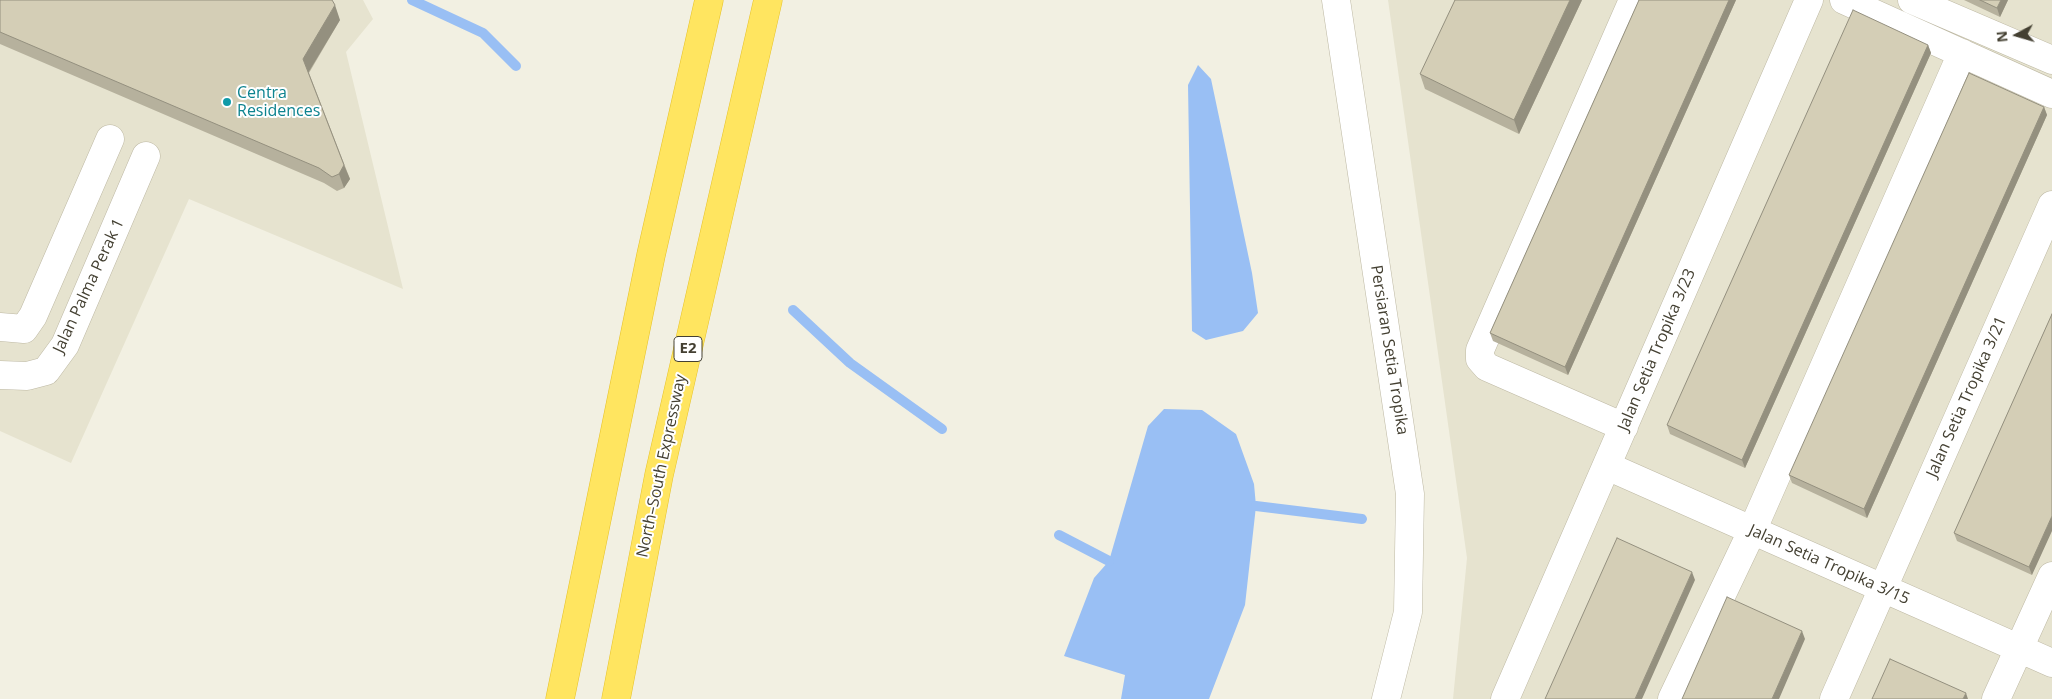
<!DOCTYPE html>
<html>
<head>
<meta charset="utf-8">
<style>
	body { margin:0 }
	#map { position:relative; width:2052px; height:699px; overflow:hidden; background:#f2f0e2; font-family:"Open Sans",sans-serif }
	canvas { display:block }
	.north { position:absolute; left:1992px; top:10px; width:50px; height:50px; -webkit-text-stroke:4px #fff; paint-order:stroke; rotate:264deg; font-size:14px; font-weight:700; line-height:20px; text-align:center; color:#444032 }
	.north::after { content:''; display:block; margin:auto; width:18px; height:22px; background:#444032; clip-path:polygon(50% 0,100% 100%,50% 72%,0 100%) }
</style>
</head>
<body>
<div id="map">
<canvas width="2052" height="699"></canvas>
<div class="north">N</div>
</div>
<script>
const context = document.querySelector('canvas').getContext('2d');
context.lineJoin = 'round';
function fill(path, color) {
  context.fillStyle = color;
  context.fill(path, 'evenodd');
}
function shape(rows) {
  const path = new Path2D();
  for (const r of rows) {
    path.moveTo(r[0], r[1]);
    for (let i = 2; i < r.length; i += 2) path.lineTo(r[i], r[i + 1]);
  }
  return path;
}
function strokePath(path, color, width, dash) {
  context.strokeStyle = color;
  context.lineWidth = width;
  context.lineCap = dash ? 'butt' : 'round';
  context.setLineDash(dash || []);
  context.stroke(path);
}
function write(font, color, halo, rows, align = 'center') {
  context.font = font + ' "Open Sans",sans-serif';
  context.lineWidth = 4;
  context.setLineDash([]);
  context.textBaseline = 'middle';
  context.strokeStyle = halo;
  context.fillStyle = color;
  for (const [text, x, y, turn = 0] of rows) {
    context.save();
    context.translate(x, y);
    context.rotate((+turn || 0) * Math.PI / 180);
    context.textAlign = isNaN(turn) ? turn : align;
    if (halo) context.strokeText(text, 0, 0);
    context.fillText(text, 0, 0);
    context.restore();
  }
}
fill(shape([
	[0,0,363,0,373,19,346,52,403,289,189,199,71,463,0,431],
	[1388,0,2052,0,2052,699,1453,699,1467,558]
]), '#e6e3cf');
fill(shape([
	[1198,65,1211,79,1252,273,1258,313,1243,331,1206,340,1192,331,1188,85],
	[1164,409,1202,410,1236,434,1254,484,1256,506,1245,605,1209,699,1121,699,1125,675,1064,656,1094,578,1109,561,1148,426]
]), '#99bff4');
strokePath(shape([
	[412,0,483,33,516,66],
	[793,310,850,363,942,429],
	[1256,506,1362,519],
	[1059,535,1109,561]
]), '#99bff4', 10);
const minor = shape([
	[1336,0,1410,494,1408,612,1386,699],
	[1844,0,2052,94],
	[1912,0,2052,60],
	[0,327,24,329,33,316,110,139],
	[0,375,27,376,46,371,65,345,146,156],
	[1624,427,1487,367,1480,359,1480,350,1633,0],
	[1607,466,2052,663],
	[1505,699,1809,0],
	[1672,699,1752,531,1962,53],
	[1834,699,2052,205],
	[1996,699,2052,576]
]);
const highway = shape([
	[560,699,651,255,709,0],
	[616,699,659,475,768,0]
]);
strokePath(minor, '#beb9a4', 29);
strokePath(highway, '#e6c128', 29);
strokePath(minor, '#fff', 28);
strokePath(highway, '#ffe560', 28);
fill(shape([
	[0,0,340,20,309,73,350,179,344,188,337,191,324,183,0,44],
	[1582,0,1519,134,1425,89,1420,74],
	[1639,0,1736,0,1568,375,1493,341,1490,333],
	[1964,0,2008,0,2000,17],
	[1928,45,1931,53,1745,468,1670,434,1667,425],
	[2044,107,2047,115,1867,518,1792,483,1789,475],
	[2052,314,2032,575,1957,541,1954,533]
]), '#b6b19d');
fill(shape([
	[1570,0,1582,0,1519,134,1514,120],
	[1729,0,1736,0,1568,375,1565,367],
	[2001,0,2008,0,2000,17,1997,8],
	[335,5,340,20,308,73,303,59],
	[1928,45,1931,53,1745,468,1742,460],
	[2044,107,2047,115,1867,518,1864,509],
	[344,165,350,179,344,188,339,174],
	[2052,516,2052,531,2032,575,2029,567],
	[1692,572,1695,580,1642,699,1635,699],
	[1802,631,1805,639,1779,699,1772,699],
	[1966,693,1968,699,1963,699]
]), '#94907f');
const building = shape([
	[0,0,332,0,335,5,303,59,344,165,339,174,332,177,319,168,0,32,0,0],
	[1455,0,1570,0,1514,120,1420,74,1455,0],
	[1639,0,1729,0,1565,367,1490,333,1639,0],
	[1980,0,2001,0,1997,8,1980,0],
	[1853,10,1928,45,1742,460,1667,425,1853,10],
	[1969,73,2044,107,1864,509,1789,475,1969,73],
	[2052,314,2052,516,2029,567,1954,533,2052,314],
	[1617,538,1692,572,1635,699,1545,699,1617,538],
	[1727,597,1802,631,1772,699,1682,699,1727,597],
	[1890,659,1966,693,1963,699,1872,699,1890,659]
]);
fill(building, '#d4ceb6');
strokePath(building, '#94907f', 1);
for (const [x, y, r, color] of [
	[227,102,5,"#0f9aa8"]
]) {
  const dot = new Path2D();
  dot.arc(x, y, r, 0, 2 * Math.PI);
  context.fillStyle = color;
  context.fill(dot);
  strokePath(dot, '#fff', 2);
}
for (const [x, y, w] of [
	[688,349,28]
]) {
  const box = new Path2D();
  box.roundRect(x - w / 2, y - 12.5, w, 25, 4);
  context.fillStyle = '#fff';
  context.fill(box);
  strokePath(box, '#444032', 1);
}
write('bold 15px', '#444032', null, [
	["E2",688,349]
]);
write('16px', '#0d838f', '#fff', [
	["Centra",237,93],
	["Residences",237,111]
], 'left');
write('16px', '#444032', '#fff', [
	["Jalan Palma Perak 1",89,286,-65],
	["Persiaran Setia Tropika",1389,350,81],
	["Jalan Setia Tropika 3/23",1657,350,-67],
	["Jalan Setia Tropika 3/21",1967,397,-66],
	["North–South Expressway",662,466,-78],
	["Jalan Setia Tropika 3/15",1829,565,24]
]);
</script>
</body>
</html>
